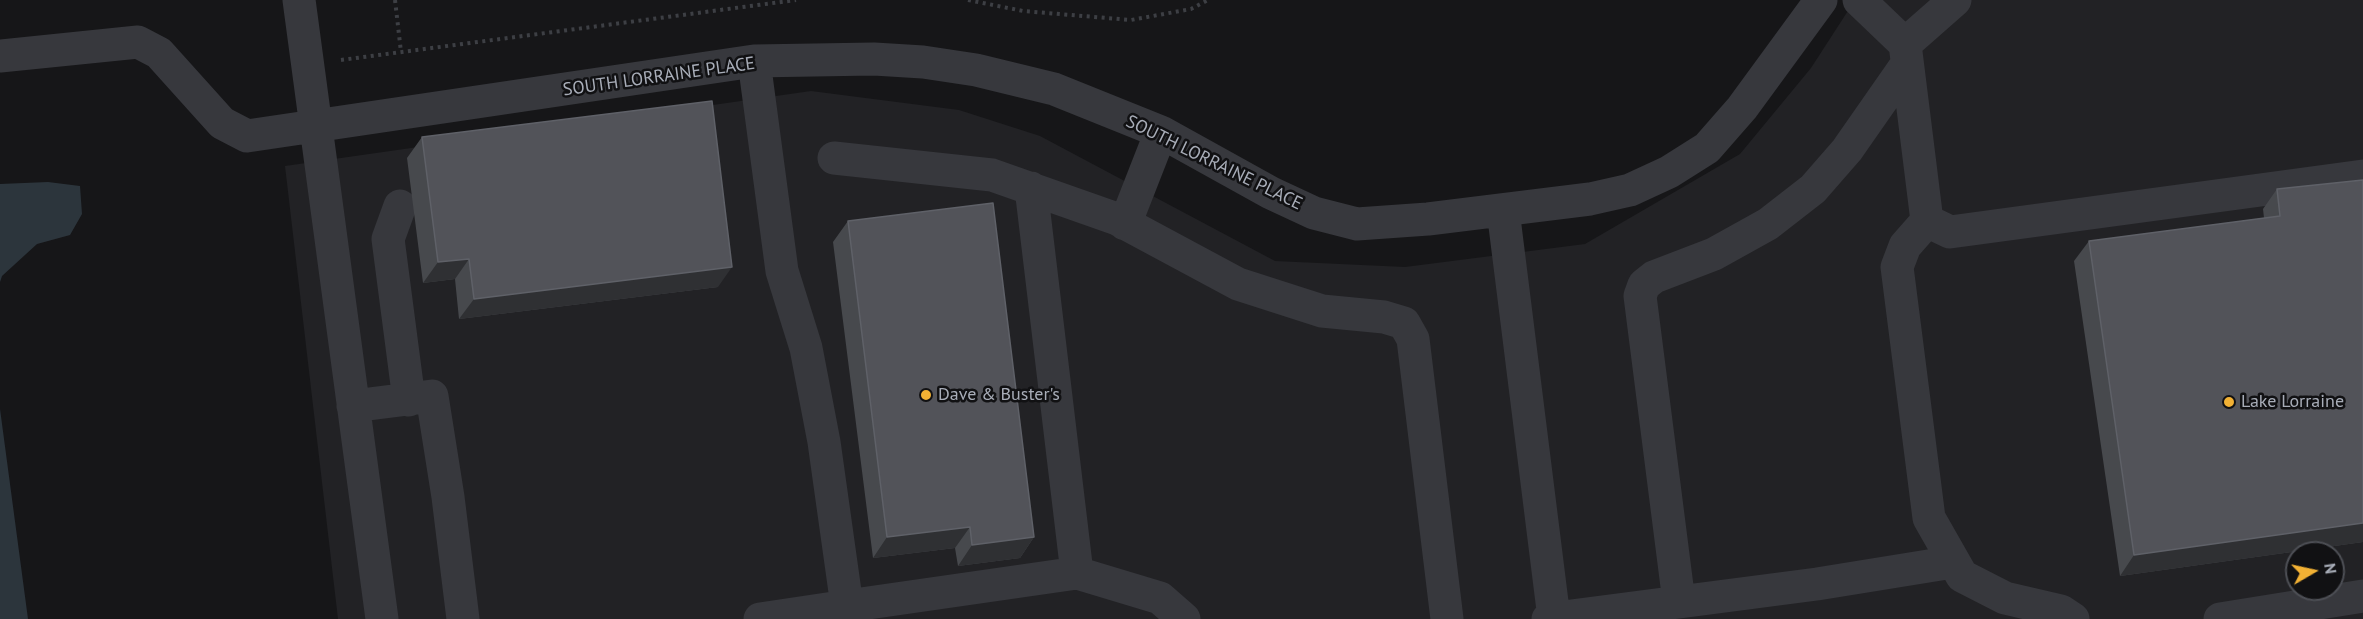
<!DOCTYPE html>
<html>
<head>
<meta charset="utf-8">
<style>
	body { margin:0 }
	#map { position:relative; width:2363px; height:619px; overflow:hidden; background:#161618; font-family:"PT Sans",sans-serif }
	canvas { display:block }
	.north { position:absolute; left:2285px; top:541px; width:60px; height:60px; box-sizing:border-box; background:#111113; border:2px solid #4d4f55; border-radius:50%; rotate:81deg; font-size:16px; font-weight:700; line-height:24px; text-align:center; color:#a8adb8 }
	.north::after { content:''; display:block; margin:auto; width:21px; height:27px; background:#f2b134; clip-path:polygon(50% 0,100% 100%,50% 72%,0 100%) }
</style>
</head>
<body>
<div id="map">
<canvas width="2363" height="619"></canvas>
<div class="north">N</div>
</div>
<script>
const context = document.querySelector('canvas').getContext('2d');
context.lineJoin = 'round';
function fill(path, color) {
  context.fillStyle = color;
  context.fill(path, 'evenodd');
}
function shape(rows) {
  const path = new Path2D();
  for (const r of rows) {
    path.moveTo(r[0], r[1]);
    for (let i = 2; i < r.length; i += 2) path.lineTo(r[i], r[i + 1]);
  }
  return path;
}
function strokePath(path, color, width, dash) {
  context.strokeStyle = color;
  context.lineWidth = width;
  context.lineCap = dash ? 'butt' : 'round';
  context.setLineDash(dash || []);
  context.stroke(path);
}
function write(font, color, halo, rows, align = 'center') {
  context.font = font + ' "PT Sans",sans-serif';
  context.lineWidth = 5;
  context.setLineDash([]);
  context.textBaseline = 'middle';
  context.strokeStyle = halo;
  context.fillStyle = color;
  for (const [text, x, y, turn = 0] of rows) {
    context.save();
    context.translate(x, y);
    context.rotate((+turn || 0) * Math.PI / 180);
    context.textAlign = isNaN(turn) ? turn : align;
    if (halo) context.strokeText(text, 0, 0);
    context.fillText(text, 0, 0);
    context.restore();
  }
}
fill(shape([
	[1855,0,2363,0,2363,619,338,619,285,166,811,91,959,110,1040,136,1275,261,1405,267,1585,244,1740,154,1811,68],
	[2297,553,2333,553,2333,589,2297,589]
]), '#222225');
fill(shape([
	[48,182,80,186,82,214,70,235,37,244,2,276,0,282,0,184],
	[0,409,28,619,0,619]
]), '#2c353c');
strokePath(shape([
	[395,0,401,52],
	[968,0,1023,11,1131,20,1191,9,1208,0],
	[341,60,796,0]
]), '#3d3f44', 4, [3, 4.5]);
strokePath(shape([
	[299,0,382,619],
	[1859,0,1905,44,1927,221,1950,232,2363,176],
	[1905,44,1955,0],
	[0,56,138,42,159,53,222,123,247,136,754,61,874,59,923,62,976,70,1054,89,1161,132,1271,193,1314,213,1357,224,1428,219,1590,199,1630,190,1669,172,1707,148,1742,108,1821,0],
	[754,61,782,271,806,348,824,442,847,606,760,619],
	[834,158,992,175,1117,219,1238,284,1322,311,1384,317,1404,323,1413,339,1447,619],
	[400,206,388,239,409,400],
	[1503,210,1554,618],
	[1927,221,1905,246,1897,267,1929,518,1962,576,2005,598,2061,611,2073,619],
	[1125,224,1161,132],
	[353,406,432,396,448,497,463,619],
	[1077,573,1160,598,1184,619],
	[1679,602,1640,296,1644,285,1654,277,1714,254,1768,224,1813,189,1847,150,1907,64],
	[847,606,1077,573,1031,188],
	[1548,619,1817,584,1953,562],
	[2220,619,2363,596]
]), '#37383d', 33);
fill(shape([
	[422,137,718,287,459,319,455,279,423,283,407,158],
	[2277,189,2363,542,2120,576,2074,261,2089,241,2264,218,2263,209],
	[848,221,1034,537,1020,558,958,566,955,548,873,558,833,242]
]), '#47494d');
fill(shape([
	[469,259,455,279,423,283,438,262],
	[732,267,718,287,459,319,474,299],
	[2363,523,2363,542,2120,576,2134,555],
	[970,527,955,548,873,558,887,537],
	[1034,537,1020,558,958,566,972,545]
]), '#2f3033');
const building = shape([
	[712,101,732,267,474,299,469,259,438,262,422,137,712,101],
	[2363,180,2363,523,2134,555,2089,241,2280,216,2277,189,2363,180],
	[993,203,1034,537,972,545,970,527,887,537,848,221,993,203]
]);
fill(building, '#525359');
strokePath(building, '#5f6168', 1.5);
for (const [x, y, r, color] of [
	[926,395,6,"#f2b134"],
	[2229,402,6,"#f2b134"]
]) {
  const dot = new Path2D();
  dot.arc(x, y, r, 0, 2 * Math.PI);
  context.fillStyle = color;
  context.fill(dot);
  strokePath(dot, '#111113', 2);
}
write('18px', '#a8adb8', '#111113', [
	["SOUTH LORRAINE PLACE",659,77,-8],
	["SOUTH LORRAINE PLACE",1214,163,26]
]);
write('18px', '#a8adb8', '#111113', [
	["Dave & Buster's",938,395],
	["Lake Lorraine",2241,402]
], 'left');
</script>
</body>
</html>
